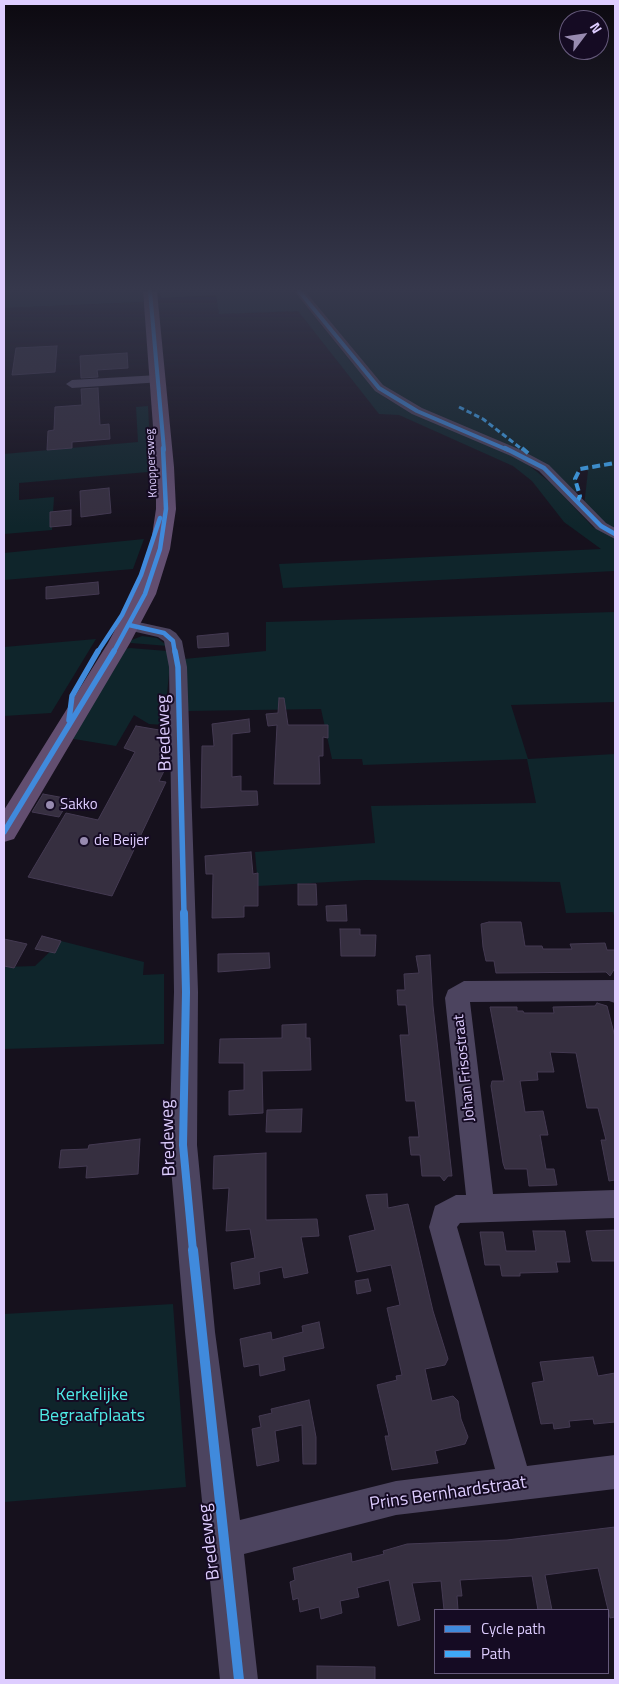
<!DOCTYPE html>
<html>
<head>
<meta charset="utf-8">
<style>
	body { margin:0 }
	#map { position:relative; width:619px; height:1684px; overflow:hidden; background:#16111d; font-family:"Titillium Web",sans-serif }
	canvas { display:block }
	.frame { position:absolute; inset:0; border:5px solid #decdff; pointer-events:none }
	.legend { position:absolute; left:434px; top:1609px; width:175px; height:65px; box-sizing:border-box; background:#150b23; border:1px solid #65597b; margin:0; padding:6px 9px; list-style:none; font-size:15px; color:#decdff }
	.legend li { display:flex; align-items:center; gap:10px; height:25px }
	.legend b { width:25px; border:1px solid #65597b }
	.north { position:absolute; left:559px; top:10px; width:50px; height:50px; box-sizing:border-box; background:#150b23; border:1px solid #65597b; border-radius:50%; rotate:59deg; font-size:14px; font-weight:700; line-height:20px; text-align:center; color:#decdff }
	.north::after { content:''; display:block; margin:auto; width:18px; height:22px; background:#988bb0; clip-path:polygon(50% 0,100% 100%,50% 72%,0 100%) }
</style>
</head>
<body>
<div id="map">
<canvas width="619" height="1684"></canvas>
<div class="frame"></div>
<ul class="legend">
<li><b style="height:6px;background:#408adc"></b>Cycle path</li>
<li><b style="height:6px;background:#3fa9f5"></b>Path</li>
</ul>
<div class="north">N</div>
</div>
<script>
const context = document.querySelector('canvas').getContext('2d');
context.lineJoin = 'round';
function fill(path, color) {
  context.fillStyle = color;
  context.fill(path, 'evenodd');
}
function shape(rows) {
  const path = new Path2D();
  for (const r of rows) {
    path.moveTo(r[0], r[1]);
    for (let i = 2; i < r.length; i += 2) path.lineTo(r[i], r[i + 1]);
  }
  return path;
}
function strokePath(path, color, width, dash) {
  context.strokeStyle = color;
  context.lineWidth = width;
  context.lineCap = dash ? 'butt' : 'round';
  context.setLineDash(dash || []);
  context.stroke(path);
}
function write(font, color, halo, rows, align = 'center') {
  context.font = font + ' "Titillium Web",sans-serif';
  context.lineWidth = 4;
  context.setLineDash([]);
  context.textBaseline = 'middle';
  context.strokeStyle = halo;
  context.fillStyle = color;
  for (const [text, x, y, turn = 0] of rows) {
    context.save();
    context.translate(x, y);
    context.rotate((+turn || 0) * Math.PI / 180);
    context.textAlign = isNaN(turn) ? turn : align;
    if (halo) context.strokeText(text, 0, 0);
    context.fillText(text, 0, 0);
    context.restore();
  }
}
fill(shape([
	[4,291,143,291,143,302,4,308],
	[160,291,294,291,352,363,387,399,496,448,526,463,552,484,593,527,615,538,615,571,283,588,279,564,601,549,564,522,532,481,513,466,399,415,379,414,298,311,219,314,216,295,161,298],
	[303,291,615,291,615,531,584,506,588,471,582,467,577,472,576,496,556,475,406,403,378,382],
	[148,406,152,484,148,472,19,483,19,500,54,497,52,530,4,534,4,454,138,442,136,407],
	[144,539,133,569,4,580,4,553],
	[615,612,615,702,511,705,528,759,615,754,615,920,613,912,566,913,560,882,365,880,258,886,255,852,375,843,371,806,536,803,527,759,363,765,362,759,332,759,321,709,185,711,184,659,266,651,266,622],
	[142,636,157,638,168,646,131,643,129,641],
	[96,639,51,713,4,716,4,647],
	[130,648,167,651,171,653,164,725,149,724,134,715,116,746,68,738,93,699,114,670,124,649],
	[61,941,144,962,143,975,164,974,164,1044,4,1049,4,967,35,966],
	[173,1304,186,1487,4,1502,4,1314]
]), '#0f252b');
const building = shape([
	[57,346,55,372,12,375,16,348,57,346],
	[127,353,128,368,97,370,98,377,81,378,80,356,127,353],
	[98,388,100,425,109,424,110,439,72,442,72,448,47,450,48,431,54,430,55,407,82,405,81,389,98,388],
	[109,488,111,513,81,517,80,491,109,488],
	[71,510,71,525,50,527,50,512,71,510],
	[98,582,99,594,46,599,46,587,98,582],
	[228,633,229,646,198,648,197,636,228,633],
	[279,698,284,698,288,725,328,725,328,738,323,737,323,756,319,756,320,784,274,784,277,725,268,726,266,714,278,713,279,698],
	[249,719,250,732,232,734,232,777,241,776,241,791,257,791,258,805,201,808,202,746,214,746,212,724,249,719],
	[136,726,165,731,159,742,166,743,163,750,166,750,157,767,165,769,159,781,166,782,112,896,28,877,66,813,98,820,135,752,124,748,136,726],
	[43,794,70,799,59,817,32,812,43,794],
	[251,852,253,874,258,873,258,906,244,906,244,917,212,918,213,874,206,874,205,856,251,852],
	[298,884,316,884,317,905,298,905,298,884],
	[346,905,347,921,327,921,326,906,346,905],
	[489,922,521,922,525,946,542,946,543,949,572,949,570,944,605,943,607,950,615,950,615,968,610,976,606,972,496,973,494,961,486,961,483,947,481,924,489,922],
	[340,929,360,929,360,935,376,935,375,956,341,956,340,929],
	[42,936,61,941,55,953,35,949,42,936],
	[4,939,27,944,14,968,4,966,4,939],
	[269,953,270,968,218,972,218,954,269,953],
	[430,955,433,1006,452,1176,448,1176,444,1181,440,1176,422,1176,420,1155,411,1155,409,1137,419,1137,415,1101,406,1101,400,1035,409,1035,406,1005,398,1005,397,990,405,990,404,974,419,973,416,956,430,955],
	[597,1003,607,1006,615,1037,615,1180,609,1181,601,1140,606,1140,598,1108,587,1108,576,1053,550,1052,554,1072,537,1072,538,1080,520,1081,525,1112,543,1111,548,1135,540,1135,546,1169,554,1169,557,1185,529,1186,527,1169,505,1169,503,1163,491,1086,492,1081,504,1081,490,1007,517,1007,517,1011,523,1011,524,1013,554,1013,553,1007,595,1006,597,1003],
	[306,1024,306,1038,310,1038,311,1070,262,1071,263,1113,229,1115,229,1091,244,1090,244,1063,219,1063,220,1039,282,1038,282,1025,306,1024],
	[302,1109,301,1132,266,1132,267,1110,302,1109],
	[140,1139,138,1174,86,1178,87,1166,59,1168,61,1150,88,1149,89,1145,140,1139],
	[266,1153,266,1220,317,1219,319,1236,301,1237,308,1273,284,1278,282,1267,259,1272,260,1284,234,1289,231,1263,255,1258,250,1229,226,1231,229,1188,213,1189,214,1156,266,1153],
	[387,1194,388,1208,408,1204,433,1311,448,1359,445,1365,425,1369,432,1401,453,1396,458,1401,461,1419,468,1437,465,1444,435,1451,438,1463,392,1470,385,1436,389,1436,377,1385,397,1380,396,1376,402,1375,387,1308,400,1305,391,1265,357,1272,349,1236,375,1230,366,1195,387,1194],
	[615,1230,615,1261,592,1261,586,1231,615,1230],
	[533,1231,565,1231,570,1262,556,1262,558,1272,520,1273,520,1276,502,1276,500,1265,485,1265,480,1232,503,1232,506,1251,536,1251,533,1231],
	[368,1279,371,1291,357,1294,355,1281,368,1279],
	[319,1322,324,1348,283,1357,285,1370,260,1376,259,1364,244,1367,240,1339,271,1332,272,1340,303,1332,302,1326,319,1322],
	[593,1357,598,1376,615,1373,615,1422,594,1424,593,1419,569,1421,570,1427,554,1429,553,1423,541,1424,532,1383,544,1381,540,1362,593,1357],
	[309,1400,316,1437,316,1464,303,1464,302,1425,275,1431,279,1461,257,1466,252,1429,261,1427,259,1416,272,1413,271,1409,309,1400],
	[615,1527,615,1617,610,1618,598,1568,545,1575,552,1610,538,1610,532,1576,460,1580,462,1596,457,1596,458,1610,444,1610,441,1581,412,1583,420,1620,398,1626,389,1580,357,1588,359,1597,340,1601,342,1613,321,1619,319,1607,300,1612,298,1598,293,1600,290,1582,295,1580,293,1568,351,1553,352,1562,384,1554,383,1551,407,1544,507,1540,615,1527],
	[317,1666,375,1667,375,1680,317,1680,317,1666]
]);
fill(building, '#362f40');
strokePath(building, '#443a52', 1);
fill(shape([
	[294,291,305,291,383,385,422,408,521,450,549,465,606,523,615,528,615,539,596,529,539,471,511,456,412,414,375,391,294,291],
	[158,375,164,379,162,382,72,388,66,384,72,380,158,375],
	[129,620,170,629,176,633,182,641,187,667,198,992,197,1145,215,1332,240,1520,396,1481,495,1469,429,1227,435,1206,456,1195,466,1195,445,998,448,990,464,981,615,980,615,1003,609,1001,470,1002,493,1194,615,1190,615,1218,460,1223,457,1227,527,1466,615,1455,615,1489,396,1515,244,1554,258,1680,220,1680,185,1332,169,1145,174,992,169,667,164,641,158,637,123,629,120,625,123,621,129,620]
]), '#4c445f');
fill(shape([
	[143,291,157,291,174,467,176,509,170,549,156,594,130,643,14,839,4,842,4,810,108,643,134,594,150,549,156,509,156,467,143,291]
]), '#624e70');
strokePath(shape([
	[459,407,483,419,523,450]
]), '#3fa9f5', 3, [5.5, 3]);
strokePath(shape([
	[522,448,529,454],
	[577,502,580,496,575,479,580,469,615,463]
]), '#3fa9f5', 4, [8, 4]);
strokePath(shape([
	[150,291,164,450],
	[299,291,379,388,417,411,508,450]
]), '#408adc', 4);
strokePath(shape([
	[505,448,544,468,601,526,615,534],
	[129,625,164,633,173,641,175,653],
	[97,653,122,615,141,575,160,518],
	[113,653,145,594,160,549,166,509,163,448]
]), '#408adc', 4.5);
strokePath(shape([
	[175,651,178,667,184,914],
	[69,720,72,696,98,651],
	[4,832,114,651]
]), '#408adc', 5.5);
strokePath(shape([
	[184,913,186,992,183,1145,193,1251]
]), '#408adc', 8);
strokePath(shape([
	[193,1250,239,1680]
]), '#408adc', 10);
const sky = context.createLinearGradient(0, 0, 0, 527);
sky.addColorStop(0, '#0c0910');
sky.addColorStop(0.55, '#36384c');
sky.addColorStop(1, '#36384c00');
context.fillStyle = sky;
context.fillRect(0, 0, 619, 527);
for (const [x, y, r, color] of [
	[50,805,5,"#988bb0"],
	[84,841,5,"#988bb0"]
]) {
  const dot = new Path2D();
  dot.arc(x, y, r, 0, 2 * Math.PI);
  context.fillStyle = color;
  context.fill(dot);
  strokePath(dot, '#150b23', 2);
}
write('12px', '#decdff', '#150b23', [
	["Knoppersweg",152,463,-93]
]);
write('15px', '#decdff', '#150b23', [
	["Sakko",60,805],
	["de Beijer",94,841]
], 'left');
write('15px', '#decdff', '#150b23', [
	["Johan Frisostraat",465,1068,-96]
]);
write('18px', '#decdff', '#150b23', [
	["Bredeweg",165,733,-92],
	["Bredeweg",169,1138,-92],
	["Prins Bernhardstraat",448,1494,-8],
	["Bredeweg",210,1542,-97]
]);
write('18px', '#4eeae6', '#150b23', [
	["Kerkelijke",92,1396],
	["Begraafplaats",92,1417]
]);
</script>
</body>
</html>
